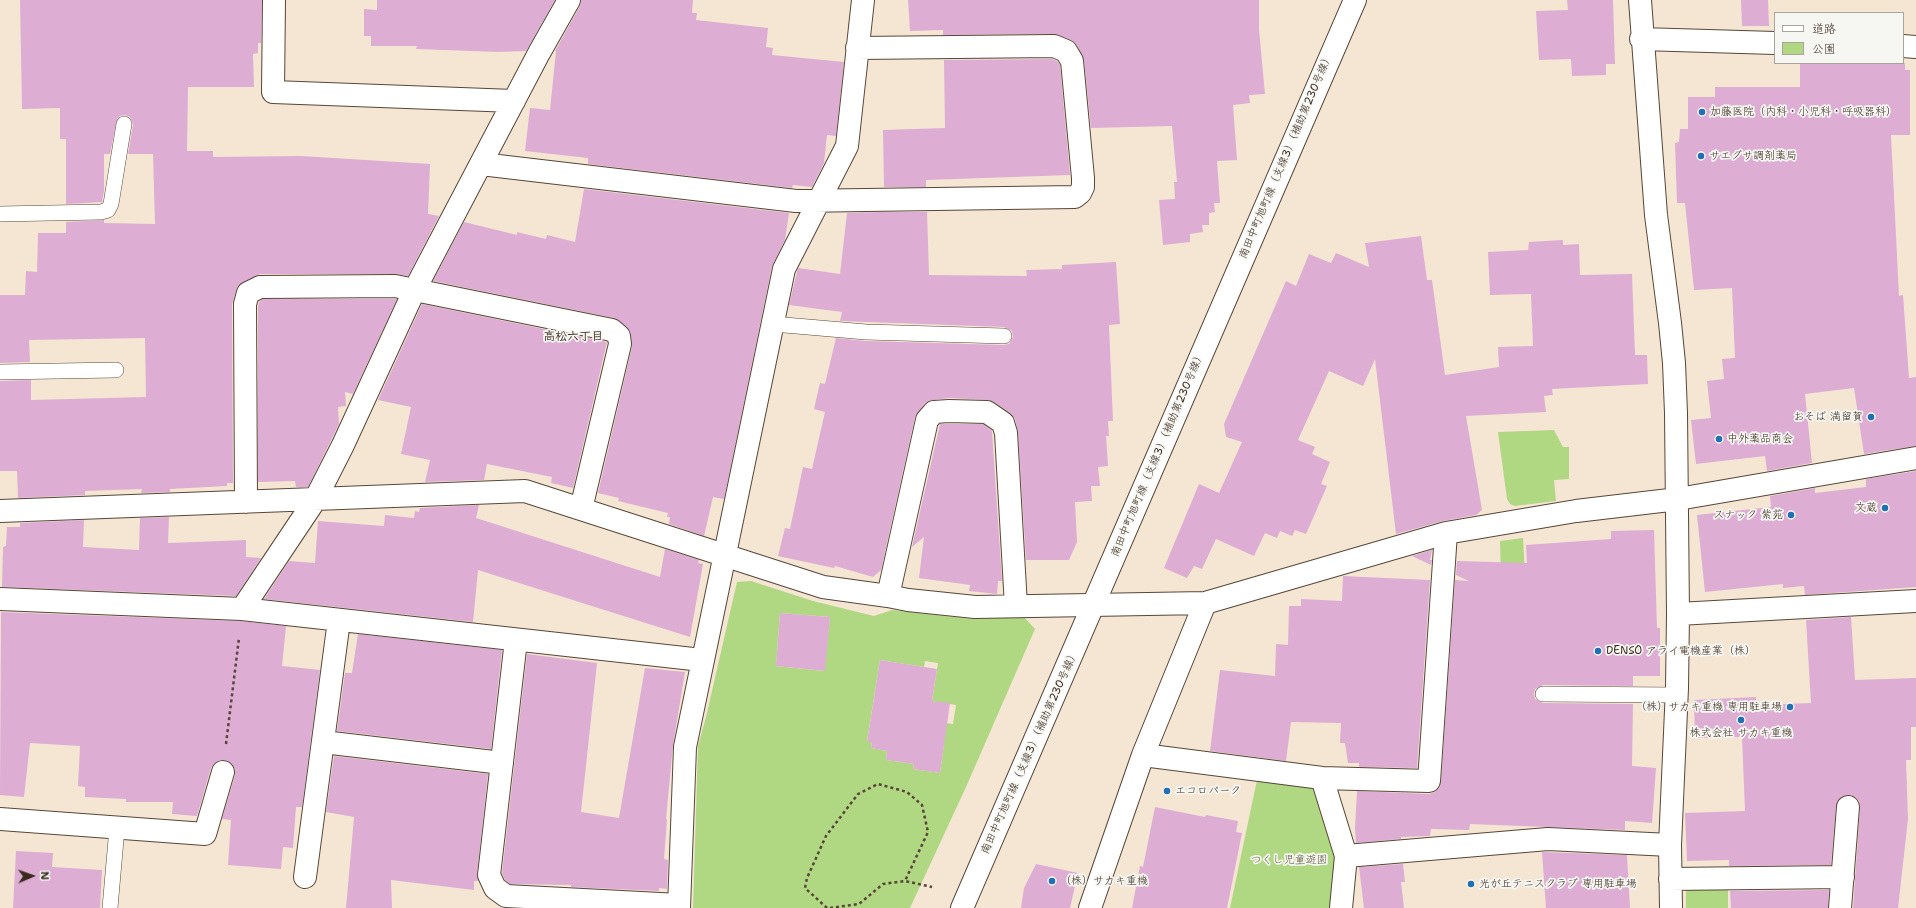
<!DOCTYPE html>
<html>
<head>
<meta charset="utf-8">
<style>
	body { margin:0 }
	#map { position:relative; width:1916px; height:908px; overflow:hidden; background:#f5e6d4; font-family:"Shantell Sans","Klee One",sans-serif }
	canvas { display:block }
	.legend { position:absolute; left:1774px; top:12px; width:130px; height:52px; box-sizing:border-box; background:#f6f6f2; border:1px solid #aba49d; margin:0; padding:5px 7px; list-style:none; font-size:12px; color:#3b2a1e }
	.legend li { display:flex; align-items:center; gap:8px; height:20px }
	.legend b { width:20px; border:1px solid #aba49d }
	.north { position:absolute; left:12px; top:856px; width:40px; height:40px; -webkit-text-stroke:3px #f6f6f2; paint-order:stroke; rotate:88deg; font-size:11px; font-weight:700; line-height:16px; text-align:center; color:#3b2a1e }
	.north::after { content:''; display:block; margin:auto; width:14px; height:18px; background:#3b2a1e; clip-path:polygon(50% 0,100% 100%,50% 72%,0 100%) }
</style>
</head>
<body>
<div id="map">
<canvas width="1916" height="908"></canvas>
<ul class="legend">
<li><b style="height:5px;background:#fff"></b>道路</li>
<li><b style="height:11px;background:#b0d781"></b>公園</li>
</ul>
<div class="north">N</div>
</div>
<script>
const context = document.querySelector('canvas').getContext('2d');
context.lineJoin = 'round';
function fill(path, color) {
  context.fillStyle = color;
  context.fill(path, 'evenodd');
}
function shape(rows) {
  const path = new Path2D();
  for (const r of rows) {
    path.moveTo(r[0], r[1]);
    for (let i = 2; i < r.length; i += 2) path.lineTo(r[i], r[i + 1]);
  }
  return path;
}
function strokePath(path, color, width, dash) {
  context.strokeStyle = color;
  context.lineWidth = width;
  context.lineCap = dash ? 'butt' : 'round';
  context.setLineDash(dash || []);
  context.stroke(path);
}
function write(font, color, halo, rows, align = 'center') {
  context.font = font + ' "Shantell Sans","Klee One",sans-serif';
  context.lineWidth = 3.5;
  context.setLineDash([]);
  context.textBaseline = 'middle';
  context.strokeStyle = halo;
  context.fillStyle = color;
  for (const [text, x, y, turn = 0] of rows) {
    context.save();
    context.translate(x, y);
    context.rotate((+turn || 0) * Math.PI / 180);
    context.textAlign = isNaN(turn) ? turn : align;
    if (halo) context.strokeText(text, 0, 0);
    context.fillText(text, 0, 0);
    context.restore();
  }
}
fill(shape([
	[1554,430,1563,447,1569,447,1569,479,1554,480,1556,501,1515,506,1510,504,1507,499,1498,432],
	[1523,538,1527,613,1502,612,1500,541],
	[751,581,813,601,874,616,892,610,973,619,1024,617,1035,629,966,787,910,908,693,908,698,746,706,717,737,582],
	[780,613,830,617,824,671,776,666],
	[880,660,924,667,925,661,938,663,932,701,956,705,953,724,929,721,944,743,940,773,913,769,914,764,886,760,887,751,871,748,872,742,867,741],
	[1257,780,1317,789,1339,858,1329,908,1230,908],
	[1728,884,1728,908,1686,908,1686,890,1695,885]
]), '#b0d781');
fill(shape([
	[20,0,262,0,261,43,258,43,258,53,253,54,254,87,188,87,187,151,213,151,213,157,301,156,430,164,428,214,439,216,408,276,395,274,260,274,238,285,232,304,233,483,227,483,227,486,170,489,170,492,141,493,142,489,85,491,85,495,18,498,17,471,0,471,0,381,31,380,31,400,146,397,145,338,29,340,30,362,0,363,0,295,25,295,26,271,37,272,38,233,66,233,66,222,104,220,104,223,155,224,153,154,128,154,133,125,130,117,126,115,120,116,117,119,110,154,104,154,104,191,102,202,66,204,66,139,60,139,60,108,22,109],
	[377,0,555,0,526,51,499,52,416,49,417,46,371,46,371,36,364,36,364,9,377,10],
	[581,0,693,0,692,13,697,13,696,20,768,28,766,47,773,48,772,55,844,62,836,136,827,135,824,163,812,187,793,185,792,188,588,164,588,158,525,151,530,108,550,110,556,51,555,51,580,6],
	[908,0,1259,0,1259,30,1265,94,1249,95,1250,103,1233,105,1237,160,1217,161,1220,203,1214,203,1215,212,1209,213,1209,225,1202,225,1203,232,1190,234,1190,242,1163,245,1159,200,1175,199,1174,182,1177,182,1172,126,1091,128,1084,60,1077,45,1071,40,1054,34,943,35,943,30,910,31],
	[1567,0,1613,0,1615,64,1606,64,1606,75,1572,76,1571,59,1539,60,1536,11,1568,10],
	[1741,0,1768,0,1769,26,1742,26],
	[1052,59,1057,61,1060,65,1070,175,926,180,926,187,884,187,883,130,945,128,944,60],
	[1800,63,1905,63,1905,70,1910,70,1910,135,1891,135,1899,296,1903,295,1909,378,1916,377,1916,446,1864,454,1854,388,1805,394,1812,463,1767,471,1765,456,1696,464,1691,420,1711,418,1707,381,1724,379,1722,359,1735,358,1732,288,1694,290,1685,203,1677,203,1675,143,1679,142,1680,129,1688,129,1688,97,1715,97,1715,87,1800,87],
	[584,189,789,213,785,240,772,266,724,499,713,497,704,536,669,524,670,517,667,517,668,513,618,501,619,498,598,493,632,347,631,334,627,327,614,318,433,281,464,222,517,235,517,232,546,239,547,235,575,242],
	[879,212,927,212,929,275,1027,276,1026,270,1062,269,1062,265,1116,262,1120,324,1109,325,1113,421,1108,421,1109,436,1106,436,1108,466,1098,467,1100,486,1091,486,1092,501,1075,502,1077,542,1069,560,1026,560,1018,432,1015,419,1010,413,994,402,988,400,949,398,933,400,925,403,915,417,881,570,873,577,835,566,834,568,778,556,785,528,790,529,803,467,812,469,825,412,814,409,820,383,825,384,836,338,866,341,1004,345,1009,344,1013,337,1012,331,1004,327,840,321,842,312,789,305,798,268,840,274,847,213],
	[1421,236,1427,280,1432,280,1445,375,1499,367,1498,347,1533,346,1531,294,1490,295,1488,252,1528,250,1529,242,1563,240,1563,245,1579,244,1580,275,1632,274,1635,355,1647,355,1648,384,1552,389,1553,395,1544,396,1546,412,1466,416,1482,510,1476,515,1443,521,1396,534,1375,359,1363,386,1329,371,1298,440,1315,447,1312,454,1330,462,1321,484,1327,486,1306,534,1295,530,1292,536,1280,531,1277,538,1265,533,1254,556,1216,539,1202,569,1194,566,1187,578,1164,568,1199,484,1219,493,1242,442,1226,437,1224,424,1286,281,1296,286,1309,254,1331,263,1336,253,1369,267,1365,243],
	[263,299,397,299,353,394,345,392,346,406,338,407,339,424,308,487,296,487,295,481,258,482,258,306,259,302],
	[422,304,607,342,573,488,551,483,552,477,487,464,484,480,425,482,430,460,401,454,411,407,378,400],
	[940,424,983,424,992,431,1002,581,998,581,997,594,969,591,970,585,919,578,924,537,912,547],
	[1916,471,1916,587,1805,595,1804,586,1783,588,1783,584,1705,592,1697,515,1771,507,1770,496,1815,488,1815,493,1866,487,1866,479],
	[479,505,476,518,660,577,665,549,699,560,698,563,703,564,690,637,478,570,473,622,264,599,289,561,315,563,318,521,384,526,385,515,414,518,415,511,419,512,420,508],
	[169,517,168,543,246,540,246,557,261,558,236,596,2,587,3,547,6,546,7,527,20,527,20,523,84,520,83,547,139,550,140,518],
	[1654,530,1657,628,1660,628,1660,676,1633,676,1633,686,1543,685,1535,689,1534,694,1535,699,1543,703,1633,704,1632,766,1656,768,1652,823,1625,821,1625,830,1470,824,1469,830,1431,829,1430,836,1401,837,1401,839,1356,843,1355,828,1357,791,1429,794,1435,792,1440,787,1441,782,1455,580,1469,581,1456,575,1457,561,1527,563,1526,545,1611,539,1611,531],
	[1432,550,1430,560,1432,560,1431,565,1412,556],
	[1343,576,1430,580,1417,768,1359,767,1359,763,1348,763,1345,743,1340,743,1341,723,1291,722,1286,761,1210,751,1220,670,1275,676,1276,644,1288,645,1289,606,1301,606,1301,599,1342,601],
	[1,612,241,621,286,626,282,666,320,670,302,807,296,807,293,848,283,847,281,869,228,865,231,820,222,819,235,775,235,769,232,764,226,760,220,760,215,763,211,768,197,816,172,814,173,802,126,802,126,799,85,797,85,787,78,786,80,746,30,743,24,797,0,795],
	[780,613,830,617,825,671,776,666],
	[1851,617,1855,680,1916,678,1916,727,1911,727,1911,760,1906,760,1908,819,1898,908,1853,908,1860,808,1859,801,1855,797,1849,795,1842,796,1838,800,1836,806,1831,865,1729,866,1729,860,1687,861,1685,813,1745,811,1742,737,1695,738,1694,700,1756,697,1756,705,1811,703,1806,620],
	[358,634,502,650,491,749,337,731,345,673,352,673],
	[527,654,597,663,581,812,619,818,645,668,685,672,673,745,666,819,667,820,664,859,668,860,667,889,659,888,659,891,571,887,571,885,510,884,505,880,502,873],
	[880,660,937,669,932,701,950,703,940,773,913,769,914,764,886,760,887,751,871,748,872,742,867,742],
	[334,756,488,774,477,874,478,881,474,881,474,890,391,880,392,908,346,908,354,817,326,812],
	[1155,807,1205,817,1206,815,1238,821,1236,832,1242,833,1227,908,1132,908,1140,866,1143,867],
	[16,851,53,853,52,867,102,870,100,908,13,908],
	[1542,852,1627,855,1630,908,1546,908],
	[1036,864,1078,873,1070,908,1021,908,1024,888],
	[1403,864,1405,882,1401,882,1404,908,1364,908,1359,867],
	[1829,890,1828,908,1731,908,1730,891]
]), '#ddadd4');
const service = shape([
	[0,214,101,212,108,210,111,204,124,124],
	[773,324,866,332,1004,336],
	[0,372,116,370],
	[1543,694,1677,695],
	[110,908,117,828]
]);
const minor = shape([
	[274,0,273,92,514,101],
	[1640,0,1656,215,1670,323,1674,363,1676,413,1678,614,1677,688,1670,845,1671,908],
	[1641,39,1775,43],
	[1903,46,1916,47],
	[481,164,796,201,1075,197,1080,193,1083,187,1083,178,1072,61,1066,51,1054,46,857,48],
	[246,502,245,304,248,293,260,287,395,286,612,330,619,336,620,344,581,509],
	[0,511,525,491,823,587,888,596,908,600,975,607,1205,603,1446,533,1576,511,1678,499,1916,458],
	[888,596,927,420,934,412,949,411,987,412,1003,423,1006,433,1016,606],
	[0,599,242,609,702,660],
	[242,609,315,500,343,445,415,289,539,53,569,0],
	[1678,614,1916,601],
	[516,640,489,875,495,888,506,896,679,905],
	[323,742,502,763],
	[1143,755,1322,778,1429,781,1446,533],
	[1322,778,1346,856,1341,908],
	[0,819,205,834,223,772],
	[1346,856,1548,839,1670,845],
	[305,877,339,620],
	[1670,879,1843,877],
	[679,908,685,747,784,269,847,146,863,0],
	[1090,908,1143,755,1205,603],
	[1840,908,1848,807]
]);
const secondary = shape([
	[962,908,1355,0]
]);
strokePath(service, '#574639', 16);
strokePath(minor, '#574639', 24);
strokePath(secondary, '#574639', 24);
strokePath(shape([
	[226,744,239,638],
	[827,908,805,888,807,878,826,836,858,794,878,784,907,792,922,805,928,832,905,881],
	[830,908,859,904,883,884,905,881,932,887]
]), '#574639', 2.5, [3, 3]);
strokePath(service, '#fff', 15);
strokePath(minor, '#fff', 22);
strokePath(secondary, '#fff', 22);
for (const [x, y, r, color] of [
	[1702,112,4,"#1f6fb2"],
	[1701,156,4,"#1f6fb2"],
	[1871,417,4,"#1f6fb2"],
	[1719,439,4,"#1f6fb2"],
	[1885,508,4,"#1f6fb2"],
	[1791,515,4,"#1f6fb2"],
	[1598,651,4,"#1f6fb2"],
	[1790,707,4,"#1f6fb2"],
	[1741,720,4,"#1f6fb2"],
	[1167,791,4,"#1f6fb2"],
	[1052,881,4,"#1f6fb2"],
	[1471,884,4,"#1f6fb2"]
]) {
  const dot = new Path2D();
  dot.arc(x, y, r, 0, 2 * Math.PI);
  context.fillStyle = color;
  context.fill(dot);
  strokePath(dot, '#f6f6f2', 1.5);
}
write('11px', '#3b2a1e', '#f6f6f2', [
	["加藤医院（内科・小児科・呼吸器科）",1710,112],
	["サエグサ調剤薬局",1709,156],
	["おそば 満留賀",1863,417,"right"],
	["中外薬品商会",1727,439],
	["文蔵",1877,508,"right"],
	["スナック 紫苑",1783,515,"right"],
	["DENSO アライ電機産業（株）",1606,651],
	["（株）サカキ重機 専用駐車場",1782,707,"right"],
	["株式会社 サカキ重機",1741,733,"center"],
	["エコロパーク",1175,791],
	["（株）サカキ重機",1060,881],
	["光が丘テニスクラブ 専用駐車場",1479,884]
], 'left');
write('11px', '#3b2a1e', '#f6f6f2', [
	["南田中町旭町線（支線3）（補助第230号線）",1286,156,-67],
	["南田中町旭町線（支線3）（補助第230号線）",1158,454,-67],
	["南田中町旭町線（支線3）（補助第230号線）",1030,752,-66]
]);
write('11px', '#585537', '#f6f6f2', [
	["つくし児童遊園",1289,860]
]);
write('bold 12px', '#3b2a1e', '#f6f6f2', [
	["高松六丁目",573,337]
]);
</script>
</body>
</html>
